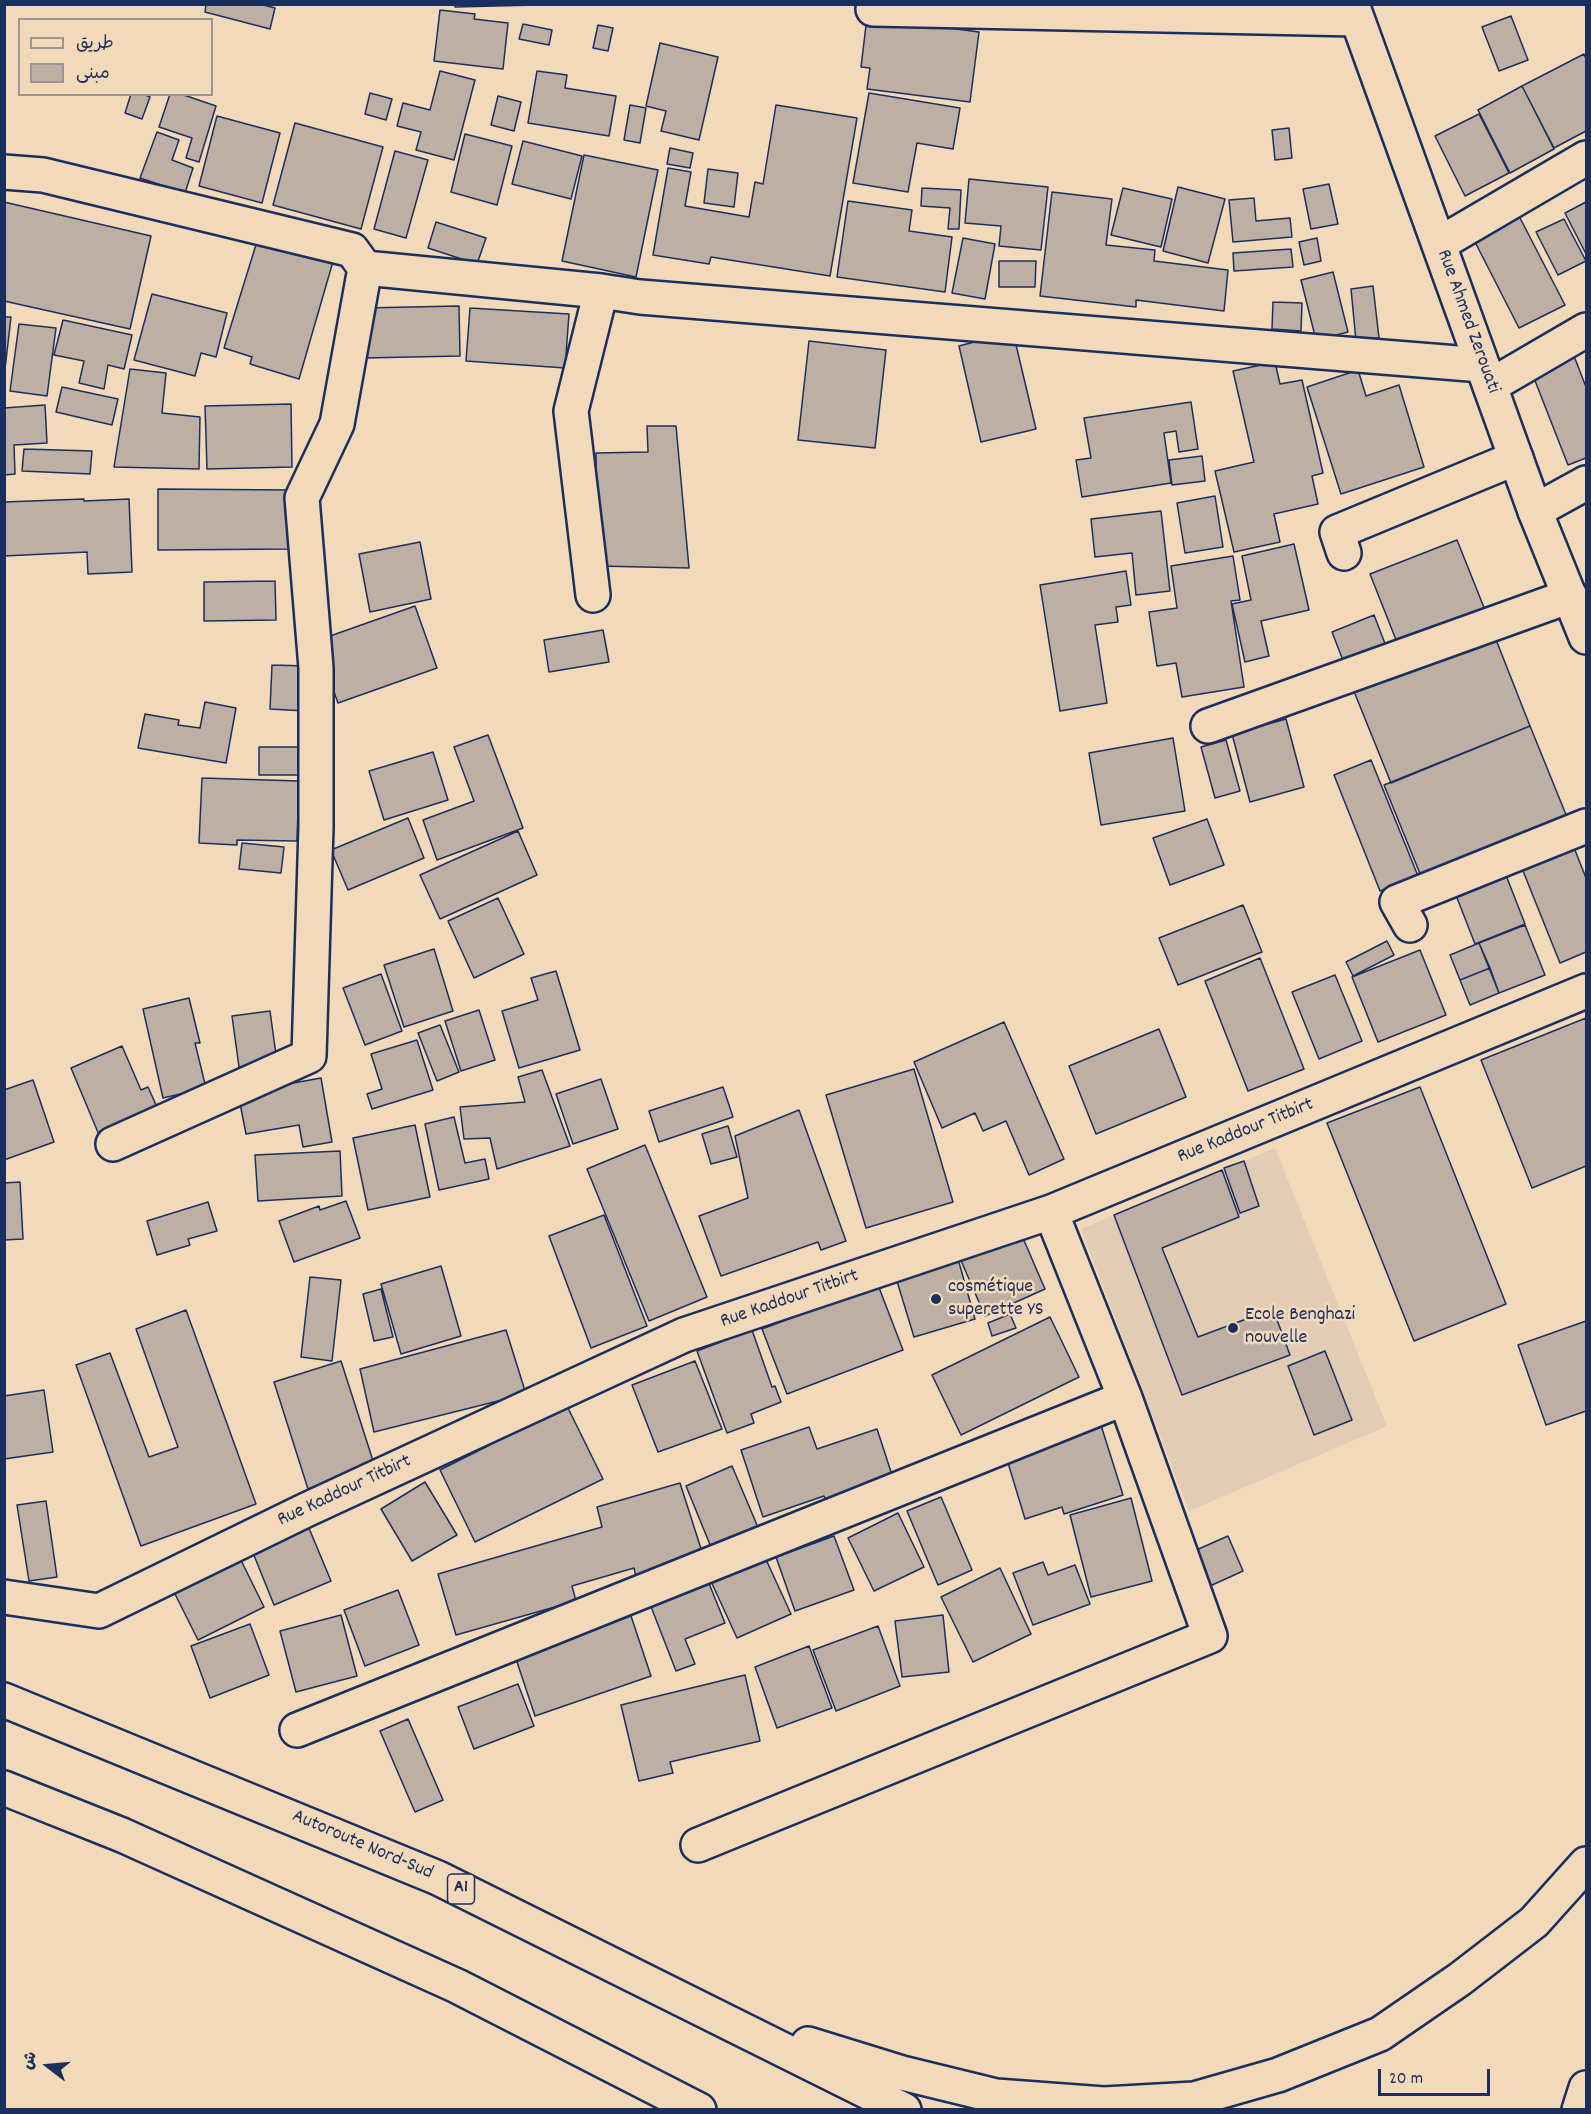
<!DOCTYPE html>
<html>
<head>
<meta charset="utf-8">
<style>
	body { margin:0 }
	#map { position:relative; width:1591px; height:2114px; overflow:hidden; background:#f2d9ba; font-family:Dekko,"Playpen Sans Arabic",sans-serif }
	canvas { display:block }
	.frame { position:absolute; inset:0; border:6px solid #1b2f5e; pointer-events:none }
	.legend { position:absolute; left:18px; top:18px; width:195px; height:78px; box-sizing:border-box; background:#f2d9ba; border:2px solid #9c9595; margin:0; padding:8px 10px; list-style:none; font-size:18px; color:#1b2f5e }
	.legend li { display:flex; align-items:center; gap:12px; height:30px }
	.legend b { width:30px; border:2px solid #9c9595 }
	.north { position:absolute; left:18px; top:2036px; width:60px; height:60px; -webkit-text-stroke:4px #f2d9ba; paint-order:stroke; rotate:286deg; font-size:16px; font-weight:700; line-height:24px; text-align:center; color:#1b2f5e }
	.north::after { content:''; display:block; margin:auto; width:21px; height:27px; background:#1b2f5e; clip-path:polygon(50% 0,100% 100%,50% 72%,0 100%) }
	.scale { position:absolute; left:1378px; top:2069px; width:112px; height:27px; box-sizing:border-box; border:3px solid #1b2f5e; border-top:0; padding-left:8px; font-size:18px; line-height:21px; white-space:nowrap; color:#1b2f5e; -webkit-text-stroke:4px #f2d9ba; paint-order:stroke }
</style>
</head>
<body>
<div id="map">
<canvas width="1591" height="2114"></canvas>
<div class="frame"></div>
<ul class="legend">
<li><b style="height:8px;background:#f2d9ba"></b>طريق</li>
<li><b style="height:16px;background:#bdafa4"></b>مبنى</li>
</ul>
<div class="north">ش</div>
<div class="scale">20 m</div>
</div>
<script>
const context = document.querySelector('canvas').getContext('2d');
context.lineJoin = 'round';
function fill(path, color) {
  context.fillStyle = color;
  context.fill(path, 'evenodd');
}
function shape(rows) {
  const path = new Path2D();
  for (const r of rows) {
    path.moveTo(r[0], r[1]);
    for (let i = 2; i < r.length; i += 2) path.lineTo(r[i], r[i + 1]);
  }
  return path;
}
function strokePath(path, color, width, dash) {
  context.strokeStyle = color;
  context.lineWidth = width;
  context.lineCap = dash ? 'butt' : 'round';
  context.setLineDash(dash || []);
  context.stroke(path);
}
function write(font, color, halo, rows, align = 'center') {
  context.font = font + ' Dekko,sans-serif';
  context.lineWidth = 5;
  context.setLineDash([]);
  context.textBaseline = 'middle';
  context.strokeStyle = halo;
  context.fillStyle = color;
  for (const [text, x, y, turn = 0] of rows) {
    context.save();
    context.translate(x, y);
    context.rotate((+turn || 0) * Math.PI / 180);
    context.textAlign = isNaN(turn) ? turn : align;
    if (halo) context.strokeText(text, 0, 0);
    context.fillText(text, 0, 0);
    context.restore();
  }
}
fill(shape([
	[1275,1148,1387,1426,1189,1511,1081,1229]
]), '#e2ccb3');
const building = shape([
	[206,4,260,4,275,8,270,29,205,12,206,4],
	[455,4,579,4,455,7,455,4],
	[440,10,475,14,474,19,508,23,503,69,434,61,440,10],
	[1511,16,1528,60,1499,71,1482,27,1511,16],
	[867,17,979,32,970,102,867,89,870,68,861,67,867,17],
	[523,24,552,30,549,45,519,39,523,24],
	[598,25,613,28,608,51,593,48,598,25],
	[660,43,718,57,699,140,661,131,666,111,646,106,660,43],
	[1584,54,1586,59,1586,131,1554,148,1522,86,1584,54],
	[440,71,475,80,454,160,416,150,421,132,397,126,403,103,430,110,440,71],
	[537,71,567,75,565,88,616,96,609,136,528,123,537,71],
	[1522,86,1554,149,1510,173,1478,110,1522,86],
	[370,93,392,99,386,120,365,114,370,93],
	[869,93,960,108,953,149,917,143,908,192,853,183,869,93],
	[131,94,143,94,150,97,142,119,125,113,131,94],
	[170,94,181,94,216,106,199,162,186,158,192,138,159,127,170,94],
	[498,96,521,102,514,131,491,125,498,96],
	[630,105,646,108,640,143,624,140,630,105],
	[776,105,857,118,830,276,711,257,709,264,653,255,668,168,691,172,685,206,749,217,755,182,763,184,776,105],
	[1479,114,1509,173,1465,196,1435,136,1479,114],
	[217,116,280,133,262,203,199,186,217,116],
	[295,123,383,147,361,229,273,205,295,123],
	[1289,128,1292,158,1275,160,1272,130,1289,128],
	[157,132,179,140,172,160,193,168,185,193,140,178,157,132],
	[465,134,512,146,497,205,451,192,465,134],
	[523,141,582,156,571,199,512,184,523,141],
	[670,148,693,153,690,168,667,164,670,148],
	[395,151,428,160,406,238,374,229,395,151],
	[584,155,658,170,636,277,562,261,584,155],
	[708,169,738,173,734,207,704,203,708,169],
	[969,179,1048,187,1041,250,999,246,1001,226,965,223,969,179],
	[1329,184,1338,224,1311,229,1303,189,1329,184],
	[1178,187,1225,199,1208,263,1163,251,1178,187],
	[922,188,961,190,959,229,948,229,950,208,921,206,922,188],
	[1123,188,1172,199,1161,247,1111,235,1123,188],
	[1052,192,1112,199,1106,245,1155,250,1154,261,1228,270,1224,311,1136,300,1136,307,1040,296,1052,192],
	[1254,198,1256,221,1290,218,1292,237,1233,242,1229,200,1254,198],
	[848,201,912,210,909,231,952,237,945,292,837,277,848,201],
	[4,202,151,236,130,329,4,301,4,202],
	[1586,202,1586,254,1565,213,1586,202],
	[1519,216,1565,305,1519,328,1474,240,1519,216],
	[1564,219,1586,261,1558,275,1536,232,1564,219],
	[436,222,486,238,477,264,428,248,436,222],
	[259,235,334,258,299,379,250,364,252,357,224,348,259,235],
	[963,238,995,244,985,299,952,293,963,238],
	[1317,238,1321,261,1304,265,1299,242,1317,238],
	[1291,249,1293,267,1234,271,1233,253,1291,249],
	[999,261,1036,261,1035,287,999,287,999,261],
	[1333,272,1348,332,1316,340,1301,280,1333,272],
	[1373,286,1379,338,1356,341,1351,289,1373,286],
	[152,294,227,313,216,357,201,353,195,376,134,360,152,294],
	[1273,302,1302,303,1301,331,1272,329,1273,302],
	[459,306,460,356,363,358,363,308,459,306],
	[470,308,569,314,565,368,466,361,470,308],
	[4,317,11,317,5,369,4,369,4,317],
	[63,320,132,335,124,369,108,365,104,389,79,383,84,361,54,355,63,320],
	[19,324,56,328,47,396,10,391,19,324],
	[1013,332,1036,429,981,442,959,346,1013,332],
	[809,341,886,350,875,448,798,440,809,341],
	[1574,356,1586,387,1586,458,1568,465,1532,373,1574,356],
	[1275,362,1280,384,1302,380,1323,473,1312,476,1318,504,1274,514,1280,542,1234,552,1215,471,1254,462,1233,371,1275,362],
	[130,369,166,373,162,413,200,417,199,469,114,467,130,369],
	[1358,370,1366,396,1399,385,1424,467,1341,494,1307,387,1358,370],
	[62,387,118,399,112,425,56,412,62,387],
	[1191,402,1198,449,1179,452,1176,431,1164,433,1171,483,1082,497,1076,460,1091,458,1084,418,1191,402],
	[291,404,292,467,207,469,205,406,291,404],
	[45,405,47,443,14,445,15,474,4,475,4,408,45,405],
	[647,426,676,426,689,568,597,566,596,453,648,452,647,426],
	[24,449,92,451,90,474,22,471,24,449],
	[1202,456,1205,481,1172,485,1169,460,1202,456],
	[158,489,291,490,290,549,158,550,158,489],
	[1215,496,1223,547,1185,553,1177,503,1215,496],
	[84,499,84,501,129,499,132,572,88,574,87,552,4,556,4,502,84,499],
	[1161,511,1170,591,1136,595,1132,553,1095,557,1091,519,1161,511],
	[1457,540,1487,615,1400,650,1370,574,1457,540],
	[420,542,431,599,370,612,359,554,420,542],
	[1294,544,1309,610,1261,621,1269,656,1245,662,1232,604,1251,600,1242,556,1294,544],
	[1233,556,1240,600,1231,601,1244,687,1182,697,1176,663,1157,666,1149,612,1177,608,1171,566,1233,556],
	[1126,571,1131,605,1116,607,1118,622,1095,625,1107,703,1060,711,1040,585,1126,571],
	[275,581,276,620,204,621,204,582,275,581],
	[415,606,437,668,338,703,316,641,415,606],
	[1374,615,1389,654,1347,671,1332,632,1374,615],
	[603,630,609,662,549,672,544,640,603,630],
	[1493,632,1530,726,1391,783,1353,689,1493,632],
	[272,665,307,666,305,711,270,709,272,665],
	[205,702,236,708,226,763,138,748,145,714,179,720,178,725,200,728,205,702],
	[1286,719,1304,787,1250,802,1232,734,1286,719],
	[1530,726,1571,827,1425,886,1384,785,1530,726],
	[488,735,523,828,437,860,423,820,474,801,454,747,488,735],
	[1173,738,1185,811,1101,825,1089,753,1173,738],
	[1226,740,1240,791,1215,798,1201,747,1226,740],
	[259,747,308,747,307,775,259,775,259,747],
	[433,752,448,800,384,820,369,771,433,752],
	[1371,760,1418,876,1380,891,1334,775,1371,760],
	[202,778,299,781,297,841,237,840,237,845,199,843,202,778],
	[408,818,424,858,348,890,331,850,408,818],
	[1207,819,1224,865,1170,885,1153,838,1207,819],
	[518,831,537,875,440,919,420,875,518,831],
	[1571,840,1586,878,1586,952,1560,963,1519,861,1571,840],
	[242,843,284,847,281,873,239,869,242,843],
	[1502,865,1525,924,1475,944,1452,885,1502,865],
	[498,898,524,954,474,978,448,921,498,898],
	[1243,905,1262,952,1178,985,1159,938,1243,905],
	[1525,925,1545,975,1499,993,1479,943,1525,925],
	[1387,941,1394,955,1353,976,1346,962,1387,941],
	[1479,943,1490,968,1460,980,1450,955,1479,943],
	[434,949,453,1011,404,1027,384,965,434,949],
	[1420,950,1446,1015,1378,1042,1352,977,1420,950],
	[1260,958,1304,1069,1248,1091,1205,981,1260,958],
	[1490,968,1499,993,1470,1005,1460,980,1490,968],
	[556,971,580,1050,519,1068,502,1011,538,1000,531,978,556,971],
	[381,974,402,1031,365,1045,343,988,381,974],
	[1335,975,1362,1041,1319,1059,1292,992,1335,975],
	[189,998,200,1043,195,1043,206,1088,163,1098,143,1009,189,998],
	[479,1010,495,1060,461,1071,445,1021,479,1010],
	[270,1011,277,1062,239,1067,232,1016,270,1011],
	[1586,1018,1586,1166,1532,1188,1481,1060,1586,1018],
	[1004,1022,1064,1159,1029,1175,1006,1121,983,1131,975,1113,942,1128,914,1062,1004,1022],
	[440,1025,459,1072,437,1081,418,1033,440,1025],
	[1159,1029,1186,1097,1096,1134,1069,1066,1159,1029],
	[417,1040,433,1090,372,1109,367,1094,382,1089,371,1054,417,1040],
	[122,1046,141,1090,148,1087,161,1116,102,1142,71,1068,122,1046],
	[914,1069,953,1202,866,1228,826,1095,914,1069],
	[542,1070,570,1146,497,1169,490,1138,464,1139,460,1107,525,1102,518,1077,542,1070],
	[321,1078,332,1142,303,1147,299,1125,246,1134,238,1093,321,1078],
	[601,1079,618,1129,573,1144,556,1094,601,1079],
	[33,1080,54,1142,4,1160,4,1090,33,1080],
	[723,1087,733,1117,659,1142,649,1111,723,1087],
	[1420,1087,1506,1304,1414,1341,1327,1123,1420,1087],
	[799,1110,846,1241,821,1250,818,1242,721,1276,699,1216,748,1198,735,1136,799,1110],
	[454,1117,465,1163,485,1159,489,1179,439,1190,425,1124,454,1117],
	[415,1125,430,1197,368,1210,353,1138,415,1125],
	[728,1126,737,1157,711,1164,702,1134,728,1126],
	[645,1145,707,1297,649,1321,587,1169,645,1145],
	[340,1151,342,1196,258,1201,255,1155,340,1151],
	[1244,1161,1259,1206,1240,1213,1224,1168,1244,1161],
	[1222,1170,1239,1217,1162,1248,1198,1337,1273,1309,1290,1355,1182,1395,1114,1215,1222,1170],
	[20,1182,23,1239,4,1240,4,1183,20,1182],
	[346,1201,360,1238,294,1262,279,1221,319,1206,320,1210,346,1201],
	[208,1202,217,1231,188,1239,190,1245,157,1255,147,1221,208,1202],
	[604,1215,647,1326,591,1348,549,1236,604,1215],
	[1019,1229,1045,1289,985,1316,959,1256,1019,1229],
	[958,1259,975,1319,914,1337,896,1278,958,1259],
	[441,1266,461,1336,401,1354,381,1284,441,1266],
	[310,1277,341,1280,332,1361,301,1357,310,1277],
	[878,1285,903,1350,787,1394,762,1329,878,1285],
	[381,1289,393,1337,374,1341,363,1294,381,1289],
	[186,1310,256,1504,141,1546,76,1365,110,1353,149,1457,178,1447,136,1329,186,1310],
	[1010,1314,1016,1328,992,1336,988,1323,1010,1314],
	[1050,1317,1079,1377,961,1435,932,1375,1050,1317],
	[1586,1321,1586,1411,1546,1425,1518,1345,1586,1321],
	[506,1330,526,1394,374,1432,360,1369,506,1330],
	[752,1330,772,1387,775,1386,781,1402,751,1414,754,1423,727,1433,697,1351,752,1330],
	[1325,1351,1352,1420,1314,1435,1288,1366,1325,1351],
	[341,1361,375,1467,308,1489,274,1382,341,1361],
	[695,1361,722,1429,658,1452,632,1385,695,1361],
	[44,1390,53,1452,4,1459,4,1396,44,1390],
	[567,1406,603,1479,475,1542,440,1470,567,1406],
	[1100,1422,1123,1495,1064,1514,1062,1507,1025,1519,1005,1453,1100,1422],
	[809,1427,817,1449,877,1429,893,1478,826,1501,824,1496,763,1517,741,1450,809,1427],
	[732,1466,760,1532,713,1552,686,1486,732,1466],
	[425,1482,457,1535,412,1561,381,1509,425,1482],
	[680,1483,703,1555,637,1581,634,1568,572,1586,576,1601,456,1635,438,1574,602,1527,597,1507,680,1483],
	[941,1497,972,1570,938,1585,907,1511,941,1497],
	[1131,1498,1152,1581,1091,1597,1070,1515,1131,1498],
	[46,1501,57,1577,29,1581,17,1505,46,1501],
	[898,1513,924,1567,874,1591,848,1538,898,1513],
	[306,1521,331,1581,274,1605,249,1543,306,1521],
	[834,1536,854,1590,795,1611,776,1557,834,1536],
	[1228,1536,1243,1571,1210,1586,1194,1551,1228,1536],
	[236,1550,264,1607,198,1640,170,1584,236,1550],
	[763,1553,791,1614,737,1638,709,1577,763,1553],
	[1043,1562,1048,1575,1075,1565,1090,1604,1033,1625,1013,1573,1043,1562],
	[1000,1568,1031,1634,973,1662,941,1597,1000,1568],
	[706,1576,725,1623,685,1639,695,1664,676,1671,648,1599,706,1576],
	[398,1590,419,1645,365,1666,344,1610,398,1590],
	[341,1615,357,1676,296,1692,280,1631,341,1615],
	[943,1615,949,1672,902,1677,895,1621,943,1615],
	[631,1616,651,1676,535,1716,515,1656,631,1616],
	[250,1624,269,1675,210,1698,191,1646,250,1624],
	[878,1626,900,1686,836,1711,813,1650,878,1626],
	[809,1646,832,1708,777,1728,755,1667,809,1646],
	[745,1675,760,1741,670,1762,673,1773,639,1781,621,1705,745,1675],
	[518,1684,534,1726,474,1749,458,1707,518,1684],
	[408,1719,443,1800,415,1812,380,1731,408,1719]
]);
fill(building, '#bdafa4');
strokePath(building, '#1b2f5e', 1.5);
const minor = shape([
	[873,9,1356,19],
	[4,172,43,175,352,250,365,268,601,291,640,297,1482,365],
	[1439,244,1586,158],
	[1490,386,1586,330],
	[1535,511,1586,483],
	[1344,553,1337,532,1516,458],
	[593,595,571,411,601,291],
	[1208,726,1570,596],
	[1410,925,1397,902,1586,826],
	[113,1144,309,1056,316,827,316,668,302,498,337,424,365,268],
	[4,1597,99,1611,306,1510,684,1335,1051,1212,1586,991],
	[297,1730,1125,1398],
	[698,1845,1210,1636,1125,1398,1051,1212]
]);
const major = shape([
	[1352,4,1535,511,1586,637]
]);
const highway = shape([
	[4,1700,438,1878,904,2110],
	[4,1788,122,1835,457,1986,699,2110],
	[808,2044,902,2073,996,2096,1104,2104,1194,2099,1278,2075,1380,2034,1460,1979,1534,1922,1586,1864],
	[1579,2110,1586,2088]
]);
strokePath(minor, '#1b2f5e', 38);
strokePath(major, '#1b2f5e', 38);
strokePath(highway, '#1b2f5e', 38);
strokePath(minor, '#f2d9ba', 33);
strokePath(major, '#f2d9ba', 33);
strokePath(highway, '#f2d9ba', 33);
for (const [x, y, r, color] of [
	[936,1299,6,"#1b2f5e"],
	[1233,1328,6,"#1b2f5e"]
]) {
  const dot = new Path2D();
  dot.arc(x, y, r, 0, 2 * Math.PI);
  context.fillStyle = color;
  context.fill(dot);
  strokePath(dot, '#f2d9ba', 2);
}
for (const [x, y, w] of [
	[461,1889,27]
]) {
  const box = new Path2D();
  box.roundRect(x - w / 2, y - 15, w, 30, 4.5);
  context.fillStyle = '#f2d9ba';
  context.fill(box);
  strokePath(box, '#1b2f5e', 1.5);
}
write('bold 18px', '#1b2f5e', null, [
	["A1",461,1889]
]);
write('20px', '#1b2f5e', '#f2d9ba', [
	["Rue Ahmed Zerouati",1467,322,70],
	["Rue Kaddour Titbirt",1246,1132,-22],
	["Rue Kaddour Titbirt",790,1300,-19],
	["Rue Kaddour Titbirt",345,1492,-25],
	["Autoroute Nord-Sud",362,1846,23]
]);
write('20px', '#1b2f5e', '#f2d9ba', [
	["cosmétique",948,1288],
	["superette YS",948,1311],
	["Ecole Benghazi",1245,1316],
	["nouvelle",1245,1339]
], 'left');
</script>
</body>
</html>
